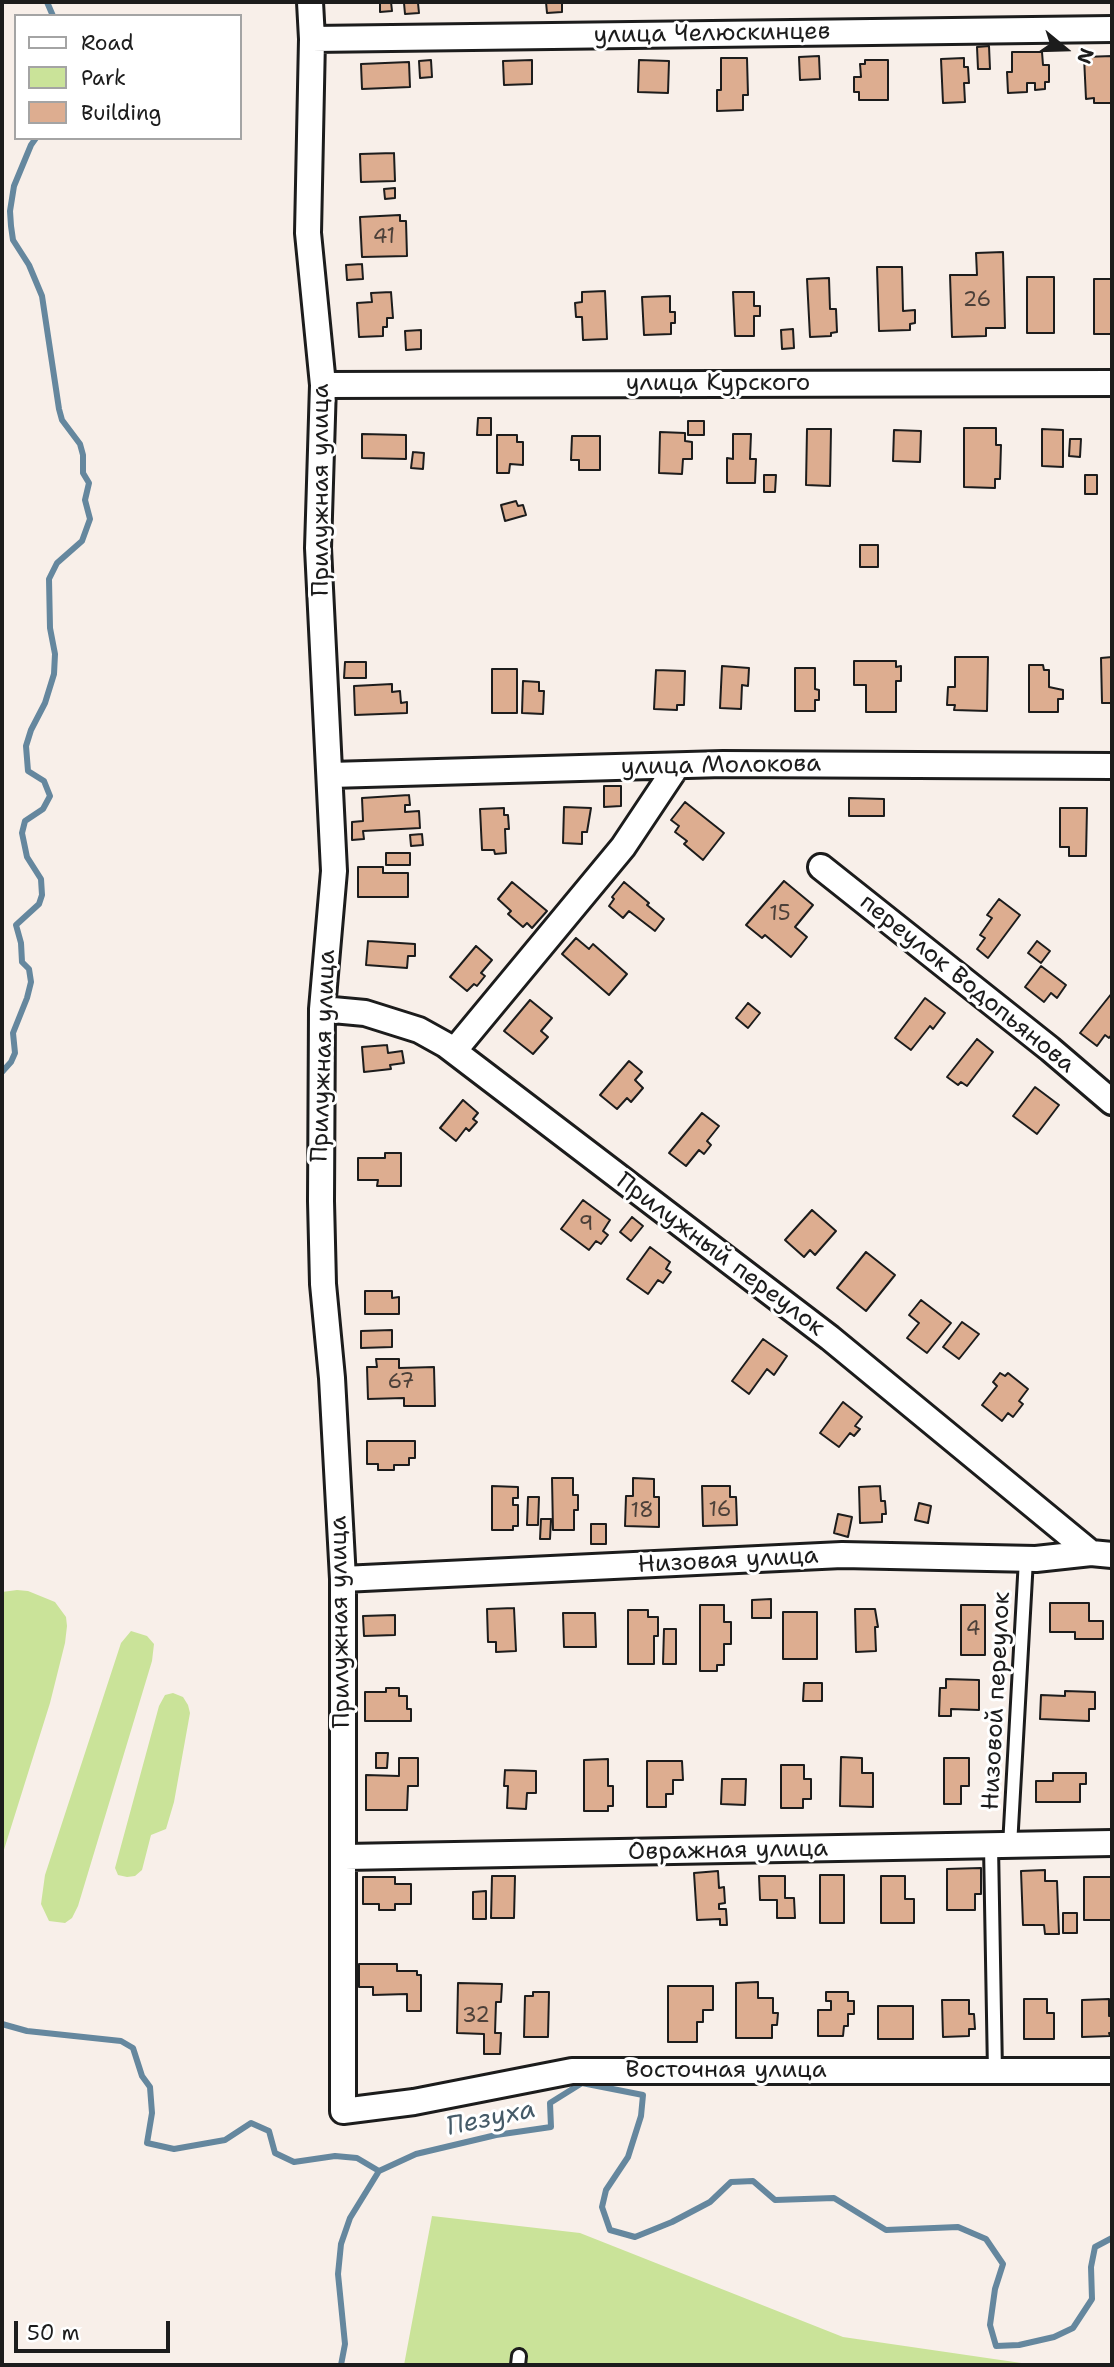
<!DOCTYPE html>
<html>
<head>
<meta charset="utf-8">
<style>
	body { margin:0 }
	#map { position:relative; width:1114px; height:2367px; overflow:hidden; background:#f8efe9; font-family:"Shantell Sans",sans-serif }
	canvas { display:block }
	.frame { position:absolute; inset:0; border:4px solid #1c1c1c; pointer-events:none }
	.legend { position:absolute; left:14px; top:14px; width:228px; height:126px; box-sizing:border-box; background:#fff; border:2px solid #a4a4a4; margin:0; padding:9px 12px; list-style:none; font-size:21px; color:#1c1c1c }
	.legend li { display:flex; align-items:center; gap:14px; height:35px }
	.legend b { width:35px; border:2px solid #a4a4a4 }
	.north { position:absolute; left:1030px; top:14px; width:70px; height:70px; -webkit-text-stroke:5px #fff; paint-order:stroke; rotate:109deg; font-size:19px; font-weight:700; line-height:28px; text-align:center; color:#1c1c1c }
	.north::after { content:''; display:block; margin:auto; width:24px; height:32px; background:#1c1c1c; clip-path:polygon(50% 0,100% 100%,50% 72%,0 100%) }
	.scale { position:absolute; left:14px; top:2321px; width:156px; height:32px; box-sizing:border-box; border:4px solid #1c1c1c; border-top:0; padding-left:9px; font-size:21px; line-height:24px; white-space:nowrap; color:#1c1c1c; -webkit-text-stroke:5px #fff; paint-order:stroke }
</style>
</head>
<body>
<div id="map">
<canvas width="1114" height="2367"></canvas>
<div class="frame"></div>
<ul class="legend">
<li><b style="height:9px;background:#fff"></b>Road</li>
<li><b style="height:19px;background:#cae399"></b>Park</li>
<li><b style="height:19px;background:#ddad90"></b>Building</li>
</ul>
<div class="north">N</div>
<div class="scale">50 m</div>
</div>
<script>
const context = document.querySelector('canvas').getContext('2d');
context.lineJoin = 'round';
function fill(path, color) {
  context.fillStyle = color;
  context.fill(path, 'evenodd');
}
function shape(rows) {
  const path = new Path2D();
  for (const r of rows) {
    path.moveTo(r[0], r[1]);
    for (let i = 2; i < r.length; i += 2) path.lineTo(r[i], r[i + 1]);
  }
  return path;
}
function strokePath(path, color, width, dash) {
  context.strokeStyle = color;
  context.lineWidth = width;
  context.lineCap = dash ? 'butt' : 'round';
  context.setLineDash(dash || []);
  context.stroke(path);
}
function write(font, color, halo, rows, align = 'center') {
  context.font = font + ' "Shantell Sans",sans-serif';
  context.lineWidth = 6;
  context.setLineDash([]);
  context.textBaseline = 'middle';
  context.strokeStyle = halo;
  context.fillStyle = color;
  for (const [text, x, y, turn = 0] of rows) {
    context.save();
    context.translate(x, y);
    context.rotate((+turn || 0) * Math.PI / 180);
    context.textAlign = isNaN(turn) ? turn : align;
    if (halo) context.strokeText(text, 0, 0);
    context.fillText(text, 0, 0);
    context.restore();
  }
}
fill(shape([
	[17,1590,28,1591,55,1602,66,1617,67,1626,65,1643,50,1703,2,1856,2,1592],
	[131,1631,147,1636,154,1644,152,1661,78,1906,72,1918,65,1923,49,1921,41,1904,45,1875,121,1643],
	[173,1693,183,1697,188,1705,190,1713,174,1802,166,1829,151,1835,142,1870,135,1876,127,1877,118,1875,115,1868,159,1706,165,1695],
	[432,2216,580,2233,843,2337,1035,2365,404,2365]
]), '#cae399');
strokePath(shape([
	[47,2,53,16],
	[2,1072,11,1062,15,1053,13,1033,27,998,31,982,29,969,22,962,21,943,16,925,39,904,42,895,41,879,27,857,22,833,25,821,43,809,50,796,44,781,28,771,26,746,31,730,45,703,54,674,55,654,50,628,49,579,57,563,82,541,90,519,85,500,89,483,83,473,83,455,80,444,62,420,59,409,42,296,29,265,13,240,11,226,10,211,14,186,31,145,36,138],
	[2,2024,27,2031,121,2041,133,2048,142,2076,150,2087,152,2113,147,2143,174,2149,225,2140,251,2123,269,2131,275,2153,294,2162,335,2156,357,2158,379,2171,416,2154,496,2135,551,2127,550,2103,582,2083,643,2095,641,2116,628,2157,606,2190,602,2207,610,2230,635,2237,672,2222,710,2202,731,2182,753,2181,775,2200,834,2198,886,2230,958,2227,986,2239,1003,2264,995,2289,990,2325,996,2346,1019,2345,1054,2337,1073,2328,1092,2299,1091,2267,1095,2247,1112,2238],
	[341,2365,345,2344,338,2274,341,2244,350,2218,379,2171]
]), '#65879e', 6);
const building = shape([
	[380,2,391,2,392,11,380,12,380,2],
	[546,2,562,2,562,12,547,13,546,2],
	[404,3,418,3,419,13,405,14,404,3],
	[989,46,990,69,978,69,977,47,989,46],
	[1012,52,1042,52,1043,65,1049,65,1049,82,1045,82,1045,89,1035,90,1035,83,1027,83,1027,92,1008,93,1007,72,1012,72,1012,52],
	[819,56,820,79,800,80,799,57,819,56],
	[1112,56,1112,103,1094,103,1094,98,1086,99,1084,57,1112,56],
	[721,58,747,58,748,95,743,95,743,110,717,111,717,90,721,90,721,58],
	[964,58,964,67,968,67,969,83,964,83,965,102,943,103,941,59,964,58],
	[431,60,432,77,420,78,419,61,431,60],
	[532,60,532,84,504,85,503,61,532,60],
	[639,60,669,61,668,93,638,92,639,60],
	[865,60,888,60,888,100,859,100,859,92,854,92,854,77,861,77,860,64,865,64,865,60],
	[409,62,410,87,362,89,361,64,409,62],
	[394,153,395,181,361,182,360,154,394,153],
	[395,188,395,198,385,199,384,189,395,188],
	[400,215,400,221,406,221,407,256,362,257,360,217,400,215],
	[1003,252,1005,328,986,328,986,336,952,337,950,275,977,275,976,253,1003,252],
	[362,264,363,279,347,280,346,265,362,264],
	[877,267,902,267,903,311,915,310,915,323,910,324,910,330,879,331,877,267],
	[1027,277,1054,277,1054,333,1027,333,1027,277],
	[829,278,830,309,836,309,837,332,831,333,831,336,810,337,807,279,829,278],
	[1094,279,1112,279,1112,334,1094,334,1094,279],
	[605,291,607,339,583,340,582,317,576,317,575,303,582,302,582,292,605,291],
	[391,292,393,318,387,318,387,327,383,327,383,336,359,337,357,303,372,302,371,293,391,292],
	[733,292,754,292,754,306,760,306,760,316,754,316,754,336,735,336,733,292],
	[670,296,670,312,675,312,675,323,671,323,671,334,644,335,642,297,670,296],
	[793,329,794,348,782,349,781,330,793,329],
	[421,330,421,349,406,350,405,331,421,330],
	[478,418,491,418,491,435,477,435,478,418],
	[688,421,704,421,704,435,688,435,688,421],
	[964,428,996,428,996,445,1001,445,1000,479,995,479,995,488,964,487,964,428],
	[807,429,831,429,830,486,806,485,807,429],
	[1042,429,1063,430,1063,467,1042,466,1042,429],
	[894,430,921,431,920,462,893,461,894,430],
	[660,432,685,433,685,441,692,442,692,459,683,459,682,474,659,473,660,432],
	[362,434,406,435,406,459,362,458,362,434],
	[733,434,751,434,750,459,756,459,755,483,727,483,727,458,733,459,733,434],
	[497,435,517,435,517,442,523,442,523,465,510,464,509,473,497,473,497,435],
	[572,436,600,436,600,470,579,470,579,460,571,460,572,436],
	[1070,439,1081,439,1080,457,1069,456,1070,439],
	[413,452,424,453,423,469,411,468,413,452],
	[764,475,776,475,775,492,764,492,764,475],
	[1085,475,1097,475,1097,494,1085,494,1085,475],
	[516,501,518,506,523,505,526,515,505,521,501,505,516,501],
	[860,545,878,545,878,567,860,567,860,545],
	[955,657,988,657,987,711,954,710,955,705,947,705,948,687,955,687,955,657],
	[1112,657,1112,703,1102,703,1101,658,1112,657],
	[854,661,896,661,896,667,901,666,901,681,896,681,896,712,866,712,866,685,854,685,854,661],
	[345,662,366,662,366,678,344,678,345,662],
	[1029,665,1043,665,1044,670,1049,670,1049,687,1063,690,1063,699,1058,699,1058,712,1029,712,1029,665],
	[722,666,749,668,748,686,742,685,741,709,720,708,722,666],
	[795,668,815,668,815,689,819,690,819,700,815,700,815,711,795,711,795,668],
	[492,669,517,669,517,713,492,713,492,669],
	[656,670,685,671,684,705,677,705,677,710,654,709,656,670],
	[523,681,539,682,539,691,544,691,543,714,522,713,523,681],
	[392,684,392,692,400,691,401,703,407,702,407,713,355,715,354,686,392,684],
	[604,786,621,786,621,806,604,807,604,786],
	[409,795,410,805,405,805,405,812,419,811,420,828,363,831,364,839,352,840,352,822,363,821,362,798,409,795],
	[849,798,884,799,884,816,849,816,849,798],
	[685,802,724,833,703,860,684,844,687,841,675,832,679,826,671,820,685,802],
	[564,807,591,808,587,832,582,832,582,844,563,843,564,807],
	[504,808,504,815,508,815,509,829,505,829,506,853,495,854,494,850,482,850,480,809,504,808],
	[1060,808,1087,808,1086,856,1069,856,1069,847,1060,847,1060,808],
	[422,834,423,845,411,846,410,835,422,834],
	[386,853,410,853,410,865,386,865,386,853],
	[358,867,383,867,383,873,408,873,408,897,358,897,358,867],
	[784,881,813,905,795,927,807,937,791,957,765,935,762,938,746,925,784,881],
	[512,882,547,911,532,928,527,923,523,927,508,914,511,911,498,899,512,882],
	[624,882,649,903,647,905,664,919,655,931,629,911,623,918,609,906,614,899,612,897,624,882],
	[999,899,1020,915,988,958,977,949,985,938,980,935,992,918,987,915,999,899],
	[576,938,589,949,593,944,627,974,609,995,562,954,576,938],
	[368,941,415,944,415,956,408,956,407,968,366,965,368,941],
	[1037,941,1050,951,1041,963,1028,953,1037,941],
	[476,946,492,960,481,973,485,976,477,986,474,984,467,991,450,977,476,946],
	[1041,966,1066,985,1057,998,1051,993,1044,1002,1025,987,1041,966],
	[1112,993,1112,1034,1109,1038,1105,1035,1097,1046,1080,1033,1112,993],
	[925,998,945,1013,933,1029,930,1026,911,1050,895,1038,925,998],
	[530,1000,552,1018,541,1031,548,1037,533,1054,504,1031,530,1000],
	[748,1003,760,1013,748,1028,736,1018,748,1003],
	[977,1039,993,1052,967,1086,961,1082,958,1085,947,1077,977,1039],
	[387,1045,388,1053,402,1051,404,1063,390,1065,391,1069,364,1072,362,1047,387,1045],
	[629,1061,642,1072,635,1080,643,1088,631,1102,627,1098,617,1109,600,1095,629,1061],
	[1035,1087,1059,1105,1037,1134,1013,1116,1035,1087],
	[463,1100,478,1113,473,1119,477,1122,469,1131,466,1128,456,1141,440,1128,463,1100],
	[702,1113,719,1126,707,1141,711,1145,704,1154,699,1150,686,1166,669,1153,702,1113],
	[385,1153,401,1153,401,1186,377,1186,378,1180,358,1180,358,1158,385,1158,385,1153],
	[583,1200,610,1220,603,1231,608,1235,601,1244,596,1241,589,1250,561,1229,583,1200],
	[812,1210,836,1231,815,1255,810,1250,804,1257,785,1240,812,1210],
	[632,1217,643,1226,631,1241,620,1232,632,1217],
	[650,1247,670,1262,666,1269,671,1272,663,1283,658,1280,648,1294,627,1279,650,1247],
	[866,1252,895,1275,866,1311,837,1288,866,1252],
	[365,1291,392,1291,392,1298,399,1297,399,1314,365,1314,365,1291],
	[921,1300,951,1323,927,1353,907,1338,919,1323,909,1315,921,1300],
	[962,1322,979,1334,959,1359,943,1347,962,1322],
	[392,1330,392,1347,361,1348,361,1331,392,1330],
	[763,1339,787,1356,774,1375,767,1369,749,1394,732,1381,763,1339],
	[376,1359,399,1359,399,1368,434,1367,435,1406,404,1406,404,1398,368,1399,367,1367,377,1367,376,1359],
	[1000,1373,1005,1376,1008,1373,1028,1389,1019,1401,1023,1404,1013,1417,1008,1413,1002,1421,982,1405,997,1386,993,1382,1000,1373],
	[843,1402,862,1417,855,1426,860,1429,854,1436,850,1433,839,1447,820,1433,843,1402],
	[367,1441,415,1441,415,1458,409,1458,409,1465,394,1465,394,1470,378,1470,378,1464,367,1464,367,1441],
	[552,1478,573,1478,573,1495,578,1495,578,1510,574,1510,574,1530,553,1530,552,1478],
	[633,1478,654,1479,654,1497,659,1497,659,1527,625,1526,626,1496,633,1496,633,1478],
	[492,1486,518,1487,518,1498,513,1498,513,1505,518,1505,518,1526,513,1526,513,1530,492,1530,492,1486],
	[702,1486,730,1486,730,1497,736,1497,737,1525,703,1526,702,1486],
	[880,1486,881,1501,885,1501,886,1514,882,1514,882,1522,860,1523,859,1487,880,1486],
	[528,1497,539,1497,538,1525,527,1525,528,1497],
	[919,1503,931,1506,928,1523,915,1520,919,1503],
	[838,1514,852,1517,848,1537,834,1533,838,1514],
	[541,1519,551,1519,550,1539,540,1539,541,1519],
	[591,1524,606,1524,606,1544,591,1544,591,1524],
	[771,1599,771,1618,752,1618,752,1600,771,1599],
	[1050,1603,1089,1603,1089,1621,1103,1621,1103,1639,1075,1639,1075,1632,1050,1632,1050,1603],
	[700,1605,724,1605,724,1622,731,1622,731,1644,724,1644,724,1665,717,1665,717,1671,700,1671,700,1605],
	[961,1605,985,1605,985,1655,961,1655,961,1605],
	[514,1608,516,1651,496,1652,496,1642,488,1642,487,1609,514,1608],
	[855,1609,875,1609,878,1627,875,1627,876,1651,856,1652,855,1609],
	[628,1610,648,1610,648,1617,658,1617,658,1636,654,1636,654,1664,628,1664,628,1610],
	[783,1612,817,1612,817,1659,783,1659,783,1612],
	[563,1613,595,1613,596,1647,564,1647,563,1613],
	[395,1615,395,1635,364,1636,363,1616,395,1615],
	[664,1629,676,1629,676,1664,663,1664,664,1629],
	[946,1679,979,1680,979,1710,951,1709,951,1716,939,1716,940,1688,946,1688,946,1679],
	[804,1683,822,1683,822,1701,803,1701,804,1683],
	[386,1688,399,1688,399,1696,407,1696,407,1709,411,1709,411,1721,365,1721,365,1692,386,1692,386,1688],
	[1065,1691,1095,1692,1095,1709,1089,1709,1089,1721,1040,1719,1041,1695,1065,1696,1065,1691],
	[376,1753,388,1753,387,1768,376,1768,376,1753],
	[841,1757,862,1758,862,1773,873,1773,873,1807,840,1806,841,1757],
	[399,1758,418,1758,418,1786,408,1786,407,1810,366,1810,366,1775,399,1776,399,1758],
	[944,1758,969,1758,969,1786,961,1786,961,1804,944,1804,944,1758],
	[608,1759,608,1786,613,1786,613,1806,608,1806,608,1811,584,1811,584,1760,608,1759],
	[647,1761,682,1761,683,1780,673,1780,673,1794,666,1794,666,1807,647,1807,647,1761],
	[781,1765,804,1765,804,1779,811,1779,811,1799,803,1799,803,1808,781,1808,781,1765],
	[505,1770,536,1771,536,1793,527,1793,526,1809,507,1808,508,1786,504,1786,505,1770],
	[1053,1773,1086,1773,1086,1784,1080,1784,1080,1802,1036,1802,1036,1781,1053,1781,1053,1773],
	[722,1779,746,1779,745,1805,721,1804,722,1779],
	[981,1868,981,1894,975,1894,975,1910,947,1910,947,1869,981,1868],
	[1045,1870,1045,1881,1057,1881,1059,1934,1045,1934,1044,1925,1023,1925,1021,1871,1045,1870],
	[718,1871,719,1888,724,1887,725,1903,719,1904,719,1909,726,1909,727,1925,720,1925,720,1919,697,1920,694,1873,718,1871],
	[820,1875,844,1875,844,1923,820,1923,820,1875],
	[492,1876,515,1876,514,1918,491,1918,492,1876],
	[759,1876,785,1876,785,1898,794,1898,795,1918,777,1918,777,1900,760,1900,759,1876],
	[881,1876,905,1876,905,1899,914,1899,914,1923,881,1923,881,1876],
	[363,1877,395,1877,395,1884,411,1884,411,1904,395,1904,395,1910,379,1910,379,1904,363,1904,363,1877],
	[1084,1877,1111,1877,1111,1920,1084,1920,1084,1877],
	[486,1891,486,1919,473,1919,473,1892,486,1891],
	[1063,1913,1077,1913,1077,1933,1063,1933,1063,1913],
	[359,1964,397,1964,397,1971,417,1971,417,1975,421,1975,421,2011,407,2011,407,1994,373,1995,373,1987,359,1987,359,1964],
	[758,1982,758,1998,773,1998,773,2013,778,2013,777,2025,772,2025,772,2038,736,2038,736,1983,758,1982],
	[458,1983,502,1984,501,2002,496,2002,495,2033,501,2033,500,2054,484,2054,484,2034,457,2033,458,1983],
	[668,1986,713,1986,713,2010,703,2010,703,2022,697,2022,697,2042,668,2042,668,1986],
	[533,1992,549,1992,548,2037,524,2037,525,1996,533,1996,533,1992],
	[826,1992,848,1992,848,2001,854,2001,854,2014,848,2014,848,2026,844,2026,843,2036,818,2036,818,2010,831,2010,831,2001,826,2001,826,1992],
	[1024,1999,1047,1999,1047,2013,1054,2013,1054,2039,1024,2039,1024,1999],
	[1109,1999,1109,2016,1112,2016,1112,2033,1109,2033,1110,2036,1082,2037,1082,2000,1109,1999],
	[942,2000,969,2000,969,2014,974,2014,975,2029,969,2029,969,2036,943,2037,942,2000],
	[878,2006,913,2006,913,2039,878,2039,878,2006]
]);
fill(building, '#ddad90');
strokePath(building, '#1c1c1c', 2);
const service = shape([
	[991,1846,995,2072],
	[1010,1846,1026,1559],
	[518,2365,519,2356]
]);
const minor = shape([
	[310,2,312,39,308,233,323,385,318,548,334,871,322,1009,321,1201,323,1284,332,1378,343,1579,343,2111,414,2102,572,2071,1112,2071],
	[312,39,1112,29],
	[323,385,1112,383],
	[330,775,723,764,1112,766],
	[821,867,1050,1049,1112,1102],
	[322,1009,365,1013,419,1030,446,1045,830,1338,1091,1553],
	[454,1051,623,847,677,766],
	[343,1579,842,1555,1036,1559,1091,1553,1112,1555],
	[345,1857,1112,1843]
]);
strokePath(service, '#1c1c1c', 18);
strokePath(minor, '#1c1c1c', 30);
strokePath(service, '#fff', 12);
strokePath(minor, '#fff', 24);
write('21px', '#4c4039', null, [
	["41",384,238],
	["26",977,301],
	["15",780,915],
	["9",586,1225],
	["67",401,1383],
	["16",720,1511],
	["18",642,1512],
	["4",973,1630],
	["32",476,2017]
]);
write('24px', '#1c1c1c', '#fff', [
	["улица Челюскинцев",712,34,-1],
	["улица Курского",718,384],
	["Прилужная улица",322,490,-90],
	["улица Молокова",721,766,-1],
	["переулок Водопьянова",967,984,39],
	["Прилужная улица",324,1056,-88],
	["Прилужный переулок",720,1255,37],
	["Низовая улица",728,1561,-3],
	["Прилужная улица",341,1622,-91],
	["Низовой переулок",997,1701,-87],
	["Овражная улица",728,1851,-1],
	["Восточная улица",726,2071]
]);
write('italic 26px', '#465b68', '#fff', [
	["Пезуха",491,2119,-12]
]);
</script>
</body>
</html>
